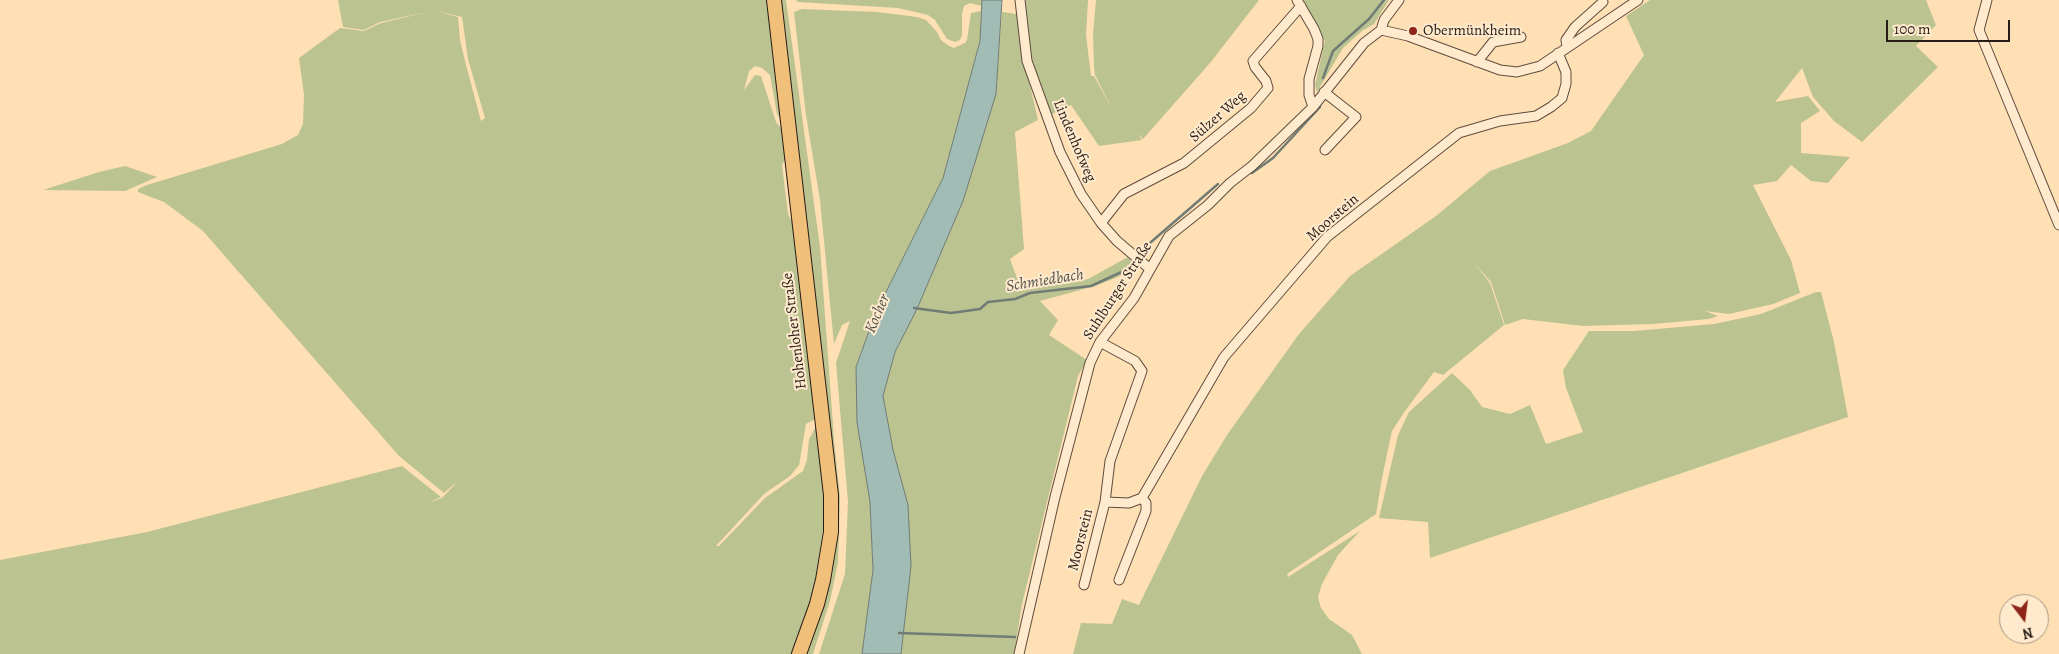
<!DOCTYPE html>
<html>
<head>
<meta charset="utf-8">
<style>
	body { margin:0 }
	#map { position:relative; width:2059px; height:654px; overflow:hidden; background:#ffdfb4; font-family:Alegreya,serif }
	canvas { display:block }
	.north { position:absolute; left:1999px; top:594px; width:50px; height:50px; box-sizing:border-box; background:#ffeace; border:1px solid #a99884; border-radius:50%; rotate:165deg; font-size:14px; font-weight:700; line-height:20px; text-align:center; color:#281c16 }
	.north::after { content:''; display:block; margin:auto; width:18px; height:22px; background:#8f2418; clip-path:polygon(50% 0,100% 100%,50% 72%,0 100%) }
	.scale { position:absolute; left:1886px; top:20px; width:124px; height:22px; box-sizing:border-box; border:2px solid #281c16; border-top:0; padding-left:6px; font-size:15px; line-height:18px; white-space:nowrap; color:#281c16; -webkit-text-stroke:4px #ffeace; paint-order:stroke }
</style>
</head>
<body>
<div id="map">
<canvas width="2059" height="654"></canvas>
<div class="north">N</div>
<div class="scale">100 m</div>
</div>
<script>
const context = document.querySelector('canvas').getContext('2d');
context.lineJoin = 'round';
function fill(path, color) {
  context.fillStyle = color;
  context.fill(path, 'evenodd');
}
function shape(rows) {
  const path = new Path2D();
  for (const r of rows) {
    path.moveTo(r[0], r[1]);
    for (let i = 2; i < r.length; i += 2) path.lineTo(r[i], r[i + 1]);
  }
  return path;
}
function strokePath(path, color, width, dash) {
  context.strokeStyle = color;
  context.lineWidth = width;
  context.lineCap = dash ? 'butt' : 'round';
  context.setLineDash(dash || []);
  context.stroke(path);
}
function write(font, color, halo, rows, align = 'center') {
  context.font = font + ' Alegreya,serif';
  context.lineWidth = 4;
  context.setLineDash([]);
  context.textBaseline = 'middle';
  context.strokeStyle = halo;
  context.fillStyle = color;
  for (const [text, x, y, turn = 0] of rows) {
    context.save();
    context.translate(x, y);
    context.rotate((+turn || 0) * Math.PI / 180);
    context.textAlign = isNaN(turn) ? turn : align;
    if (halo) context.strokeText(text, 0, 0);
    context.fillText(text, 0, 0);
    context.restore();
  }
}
fill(shape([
	[338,0,767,0,781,120,777,114,770,75,762,68,755,66,749,71,744,90,755,75,761,76,776,122,781,128,785,160,782,165,788,214,794,226,817,418,806,424,799,465,790,476,764,494,716,546,719,546,765,498,803,471,807,460,809,439,817,425,824,477,825,511,819,566,812,596,791,654,0,654,0,560,147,532,402,466,441,497,428,503,442,498,458,481,444,493,399,456,203,231,164,202,138,192,138,189,147,185,282,144,298,135,303,124,304,95,299,58,340,28,364,31,381,23,427,12,380,22,364,30,343,27],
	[433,10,462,17,468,59,485,118,481,121,466,65,460,40,458,17],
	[779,0,786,0,820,247,834,439,840,498,838,562,830,601,813,654,806,654,828,589,834,553],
	[796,0,982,0,982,6,970,3,964,6,962,14,962,35,960,40,955,42,947,39,935,20,928,15,898,8,798,2],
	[1025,0,1088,0,1086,35,1091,76,1094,76,1112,109,1095,75,1094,67,1093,34,1096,0,1259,0,1210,63,1143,139,1137,133,1142,140,1099,146,1071,105,1050,115,1030,60,1025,12],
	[1302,0,1389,0,1374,24,1362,31,1343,48,1317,92,1315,85,1325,41],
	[1650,0,1926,0,1936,25,1916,46,1938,67,1862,142,1834,121,1813,97,1802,68,1775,102,1808,96,1820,111,1801,123,1801,153,1850,157,1828,183,1811,181,1791,165,1777,181,1753,185,1791,260,1800,293,1773,304,1729,314,1705,311,1718,316,1709,319,1653,324,1583,326,1523,319,1505,325,1491,282,1474,263,1490,283,1504,325,1443,375,1434,372,1405,411,1392,431,1382,478,1376,514,1287,574,1288,577,1360,531,1338,555,1322,584,1318,597,1321,608,1329,619,1352,635,1362,654,1073,654,1081,623,1112,624,1122,599,1139,605,1202,476,1227,435,1299,334,1350,276,1436,216,1490,171,1568,143,1591,131,1644,55,1626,16],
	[802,9,877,12,917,17,926,20,937,32,941,40,949,46,954,48,965,43,967,40,971,13,981,11,980,41,943,178,876,312,856,367,870,502,873,570,862,654,819,654,845,574,848,502,836,363,850,321,842,325,834,344,820,200,806,115,794,12],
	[1002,12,1017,14,1019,38,1038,120,1015,132,1024,249,1010,259,1018,281,1031,285,1054,279,1059,285,1088,279,1128,257,1136,265,1118,277,1095,286,1040,301,1058,320,1049,335,1087,360,1078,376,1022,604,1014,654,901,654,902,634,893,450,883,396,895,352,917,309,996,93],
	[125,166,157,177,125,191,43,190,99,172],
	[1816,292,1821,292,1834,342,1848,417,1430,558,1428,522,1379,518,1398,435,1409,412,1452,373,1470,390,1482,407,1510,414,1530,405,1546,444,1583,432,1566,388,1563,370,1589,331,1634,331,1714,324,1761,314]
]), '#bbc391');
const water = shape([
	[982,0,1002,0,996,94,963,201,917,309,895,352,883,396,893,450,908,505,911,566,901,654,862,654,873,570,870,502,857,422,856,367,876,312,943,178,980,41,982,0]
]);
fill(water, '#a1bcb4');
strokePath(water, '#717c75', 1);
strokePath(shape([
	[1323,78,1333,51,1369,19,1384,0],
	[1252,173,1273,158,1320,107],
	[914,308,951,313,980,309,988,302,1015,299,1030,293,1091,286,1126,270,1143,249,1218,184],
	[899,633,1015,637]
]), '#717c75', 2.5);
const street = shape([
	[1020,0,1027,61,1060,152,1081,194,1101,223,1117,241,1150,269],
	[1297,0,1314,29,1318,39,1318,46,1309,79,1309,95,1313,107],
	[1987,0,1979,30,2059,225],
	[1381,30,1384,20,1399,0],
	[1567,47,1566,40,1575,27,1603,2],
	[1477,62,1493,42,1521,37],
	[1324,92,1356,117,1325,150],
	[1101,223,1124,194,1184,163,1251,108,1268,88,1266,81,1255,67,1253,61,1301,6],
	[1100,342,1135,361,1142,371,1110,461,1105,502,1129,503,1142,498,1224,357,1327,237,1459,133,1500,121,1536,116,1551,107,1562,98,1566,84,1566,72,1558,53],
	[1119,580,1146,511,1146,503,1142,498],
	[1084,585,1105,502],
	[1019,654,1055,497,1090,363,1100,342,1134,298,1169,236,1208,205,1230,183,1252,166,1313,107,1364,43,1381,30,1408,36,1500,70,1517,72,1540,66,1638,0]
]);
const primary = shape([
	[774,0,831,495,831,532,823,580,817,604,799,654]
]);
strokePath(street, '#5e4d3e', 11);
strokePath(primary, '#281c16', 16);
strokePath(street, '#ffeace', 9);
strokePath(primary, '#f0c07a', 14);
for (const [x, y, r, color] of [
	[1413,31,5,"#8f2418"]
]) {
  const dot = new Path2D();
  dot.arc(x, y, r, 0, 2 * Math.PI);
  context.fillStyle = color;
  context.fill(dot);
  strokePath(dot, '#ffeace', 2);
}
write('15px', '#281c16', '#ffeace', [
	["Obermünkheim",1423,31]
], 'left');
write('15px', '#281c16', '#ffeace', [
	["Sülzer Weg",1218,117,-41],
	["Lindenhofweg",1074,141,67],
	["Moorstein",1333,218,-41],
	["Suhlburger Straße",1118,291,-57],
	["Hohenloher Straße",795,331,-97],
	["Moorstein",1081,540,-76]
]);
write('italic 16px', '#52544d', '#ffeace', [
	["Schmiedbach",1045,281,-9],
	["Kocher",878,314,-67]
]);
</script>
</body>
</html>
